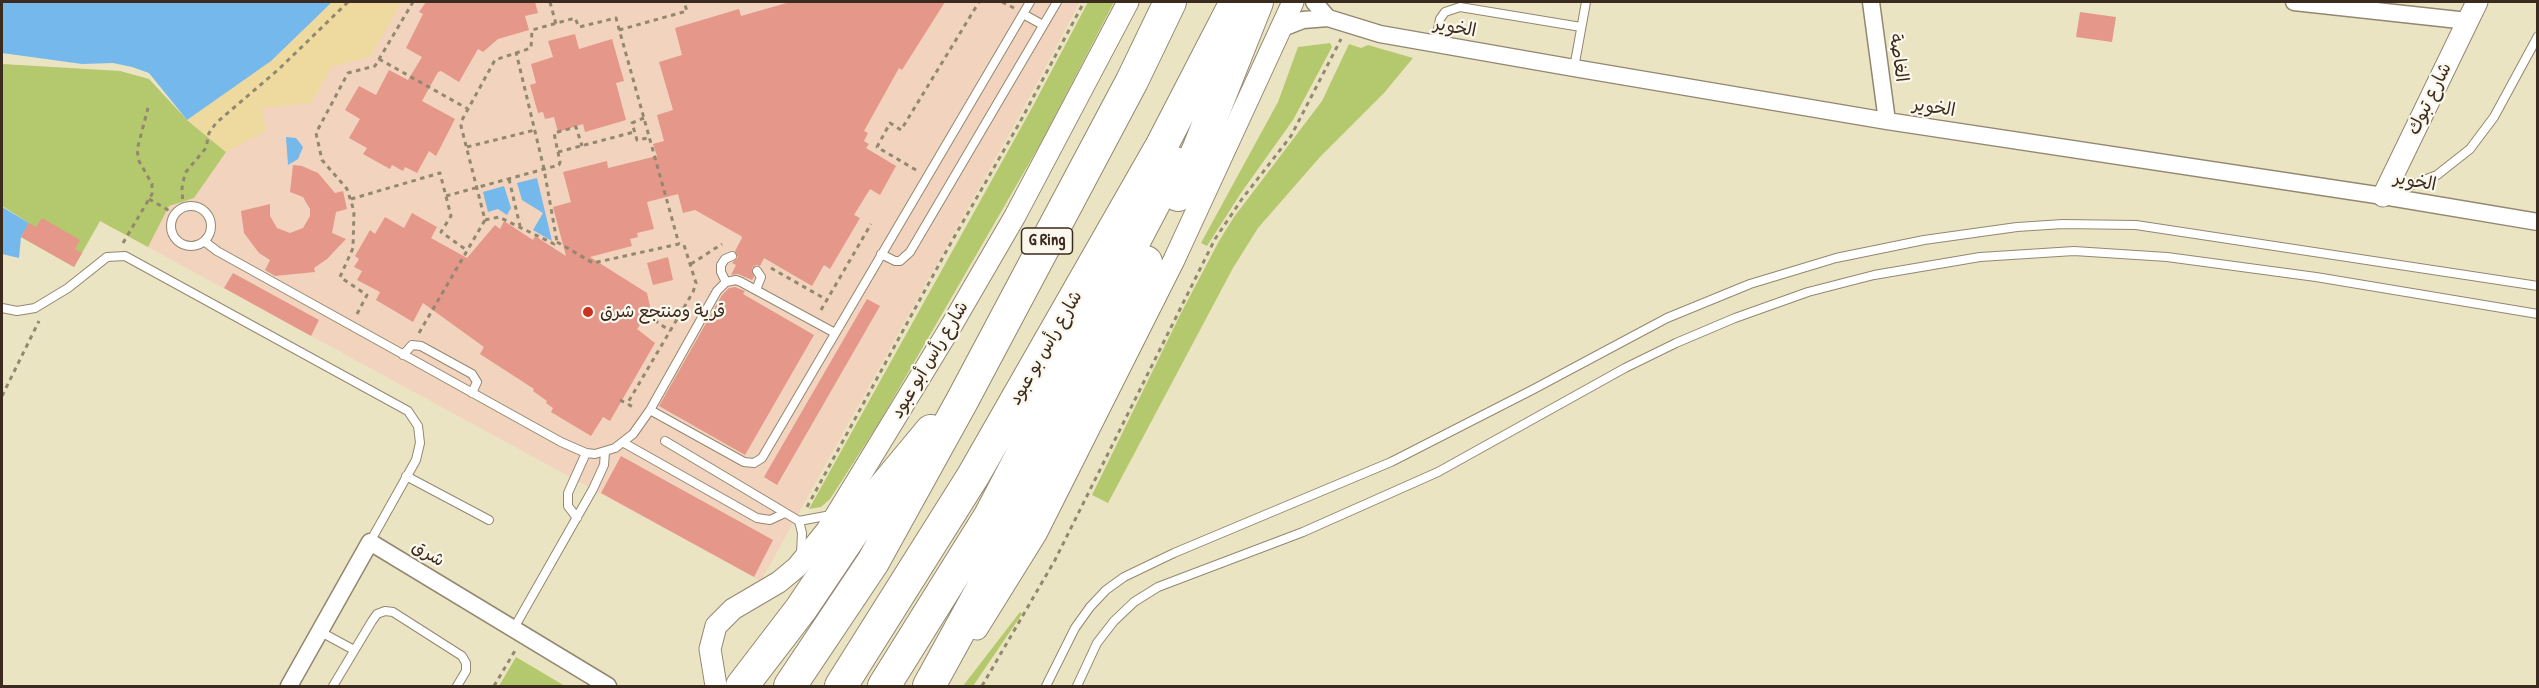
<!DOCTYPE html>
<html>
<head>
<meta charset="utf-8">
<style>
	body { margin:0 }
	#map { position:relative; width:2539px; height:688px; overflow:hidden; background:#ebe4c3; font-family:"Patrick Hand",sans-serif }
	canvas { display:block }
	.frame { position:absolute; inset:0; border:3px solid #3b2a1e; pointer-events:none }
</style>
</head>
<body>
<div id="map">
<canvas width="2539" height="688"></canvas>
<div class="frame"></div>
</div>
<script>
const context = document.querySelector('canvas').getContext('2d');
context.lineJoin = 'round';
function fill(path, color) {
  context.fillStyle = color;
  context.fill(path, 'evenodd');
}
function shape(rows) {
  const path = new Path2D();
  for (const r of rows) {
    if (r.length === 3) {
      path.moveTo(r[0] + r[2], r[1]);
      path.arc(r[0], r[1], r[2], 0, 2 * Math.PI);
      continue;
    }
    path.moveTo(r[0], r[1]);
    for (let i = 2; i < r.length; i += 2) path.lineTo(r[i], r[i + 1]);
  }
  return path;
}
function strokePath(path, color, width, dash) {
  context.strokeStyle = color;
  context.lineWidth = width;
  context.lineCap = dash ? 'butt' : 'round';
  context.setLineDash(dash || []);
  context.stroke(path);
}
function write(font, color, halo, rows, align = 'center') {
  context.font = font + ' "Patrick Hand","Playpen Sans Arabic",sans-serif';
  context.lineWidth = 4.5;
  context.setLineDash([]);
  context.textBaseline = 'middle';
  context.strokeStyle = halo;
  context.fillStyle = color;
  for (const [text, x, y, turn = 0] of rows) {
    context.save();
    context.translate(x, y);
    context.rotate((+turn || 0) * Math.PI / 180);
    context.textAlign = isNaN(turn) ? turn : align;
    if (halo) context.strokeText(text, 0, 0);
    context.fillText(text, 0, 0);
    context.restore();
  }
}
fill(shape([
	[332,2,1080,2,1034,89,761,581,100,221,74,267,29,223,2,206,2,64,120,71,149,79,187,120]
]), '#f2d4be');
fill(shape([
	[1088,2,1114,2,1042,141,879,423,830,499,821,507,809,509,1033,106],
	[1330,43,1332,47,1293,120,1241,193,1207,246,1201,243,1278,102,1298,47],
	[1349,44,1361,48,1368,45,1413,58,1384,93,1320,157,1258,228,1233,268,1108,503,1092,495,1180,315,1219,241,1234,217,1322,101],
	[2,64,120,71,149,79,187,120,226,152,194,198,169,206,148,247,100,221,74,267,21,237,29,223,2,206],
	[1020,612,1022,614,973,686,963,686],
	[516,657,565,686,499,686]
]), '#b4c96d');
fill(shape([
	[332,2,402,2,370,57,332,66,311,103,262,108,266,131,226,152,187,120,271,61]
]), '#eeda9e');
fill(shape([
	[2,2,332,2,271,61,187,120,149,73,132,67,113,63,82,64,2,53],
	[286,137,296,138,303,147,298,159,288,165],
	[537,178,552,241,533,230,543,213,522,200,517,183],
	[504,186,511,208,507,215,498,209,488,212,483,192],
	[2,207,29,223,21,237,19,258,2,254]
]), '#75b8eb');
fill(shape([
	[426,2,535,2,538,13,525,16,529,30,498,39,483,52,478,49,459,82,441,71,438,72,422,101,455,119,436,156,429,151,417,173,405,167,403,171,392,165,390,169,363,154,367,148,349,138,360,119,345,110,359,86,376,95,389,70,408,80,422,57,406,48,423,14,419,12],
	[790,2,945,2,902,70,899,68,864,131,868,133,864,141,869,144,866,148,896,166,880,195,870,189,854,215,860,218,830,269,824,265,812,286,764,258,760,266,756,265,752,268,754,277,752,280,738,274,731,275,736,265,732,263,738,257,735,251,742,238,741,236,695,210,683,213,678,194,647,202,654,229,637,233,638,237,630,239,632,246,590,257,647,293,651,311,637,329,655,343,610,421,603,417,591,436,551,412,553,408,546,403,547,401,533,391,534,389,480,354,484,347,423,303,413,322,376,300,380,292,357,280,362,271,354,267,359,259,355,256,370,230,375,234,385,217,404,228,412,213,437,227,431,238,467,258,495,225,500,229,504,221,533,240,535,236,566,256,553,207,571,202,563,172,607,161,608,168,657,156,653,144,664,141,657,115,673,110,659,62,682,55,675,28,739,9,741,16],
	[2080,12,2116,17,2112,42,2076,37],
	[575,34,579,49,612,39,624,81,616,83,626,120,585,132,583,124,558,132,554,117,545,119,543,112,538,113,530,85,536,83,531,64,553,57,548,41],
	[293,165,302,166,318,173,335,193,343,191,347,209,336,212,332,233,346,239,327,259,314,268,315,272,275,276,265,270,270,260,259,253,244,233,241,211,270,204,270,216,277,228,290,233,303,228,310,216,310,209,303,197,290,192],
	[42,218,80,240,75,249,82,253,74,267,21,237,29,223,36,227],
	[668,257,673,280,653,285,647,263],
	[233,273,319,320,311,336,224,288],
	[735,287,745,291,743,294,814,335,745,455,659,406,722,295,729,288],
	[867,299,880,306,777,485,764,477],
	[621,456,773,540,754,577,601,493]
]), '#e59789');
const service = shape([
	[1023,14,1043,25],
	[1435,44,1440,19,1445,12,1460,7,1581,27],
	[1574,68,1586,2],
	[2389,194,2437,175,2470,149,2494,117,2538,36],
	[191,226,20],
	[204,241,217,251,561,442,586,453,595,454,615,448,633,434,650,410,717,291,726,282,736,280,741,282,835,333],
	[881,254,895,261,900,261,910,252,1057,2],
	[726,282,721,272,721,265,725,259,732,256],
	[756,290,761,277,757,271],
	[2,308,17,311,35,308,68,288,107,257,125,256,408,411,418,426,420,443,416,460,370,542],
	[403,355,412,345,421,346,472,374,477,382,472,393],
	[650,410,744,462,754,463,762,458,1030,2],
	[665,441,799,521,831,515],
	[624,443,757,518,770,520,785,513],
	[406,476,489,520],
	[577,518,568,506,568,493,586,453],
	[799,521,802,533,801,554],
	[514,628,593,489,604,465,605,452],
	[319,631,354,650],
	[333,686,372,621,377,614,385,611,393,612,462,656,466,663,466,671,457,686],
	[1046,686,1075,628,1090,607,1106,590,1124,577,1174,553,1391,462,1532,390,1667,318,1750,284,1836,258,1924,240,2017,227,2063,224,2136,225,2538,286],
	[1077,686,1097,643,1114,621,1134,602,1158,587,1303,532,1438,472,1625,368,1676,343,1735,318,1808,292,1874,275,1980,257,2074,251,2167,257,2316,277,2538,314]
]);
const minor = shape([
	[1314,2,1328,18],
	[1871,2,1887,121],
	[2294,2,2468,21],
	[1280,29,1303,20,1328,18,1380,34,1574,68,1887,121,2383,196,2538,222],
	[289,686,370,542,608,686]
]);
const tertiary = shape([
	[2383,196,2477,2],
	[977,629,1036,534,1174,260,1293,2],
	[716,686,710,649,716,626,733,609,779,582,797,567,827,530,950,328,1015,216,1128,2]
]);
const motorway = shape([
	[1178,195,1199,148,1257,2],
	[742,686,801,609,877,496,931,431],
	[790,686,873,562,962,401,1132,81,1170,2],
	[841,686,973,476,1161,147,1236,2],
	[884,686,990,516,1175,163],
	[929,686,1013,533,1146,262]
]);
strokePath(service, '#938770', 10);
strokePath(minor, '#938770', 19);
strokePath(tertiary, '#938770', 23);
strokePath(motorway, '#938770', 34);
strokePath(shape([
	[550,2,556,24],
	[1002,2,1014,8],
	[619,30,687,11,684,2],
	[379,59,468,109],
	[644,118,632,123,637,140,648,138],
	[467,147,535,130],
	[558,152,634,132],
	[916,170,877,147,890,123,901,130,979,2],
	[509,179,520,226],
	[446,196,559,165,560,162,554,133,576,127,582,146],
	[149,199,175,214],
	[351,199,440,173,451,216,441,232,465,249],
	[183,208,182,188,185,173,206,148,209,133,216,123,279,69,348,2],
	[485,220,499,217,554,244,557,242,544,169,516,52],
	[557,242,593,263,679,244,684,245,696,283,693,292,627,404],
	[123,243,152,194,152,184,139,161,137,150,148,108],
	[691,264,722,244],
	[771,268,827,300],
	[821,310,871,224],
	[357,314,367,295,340,277,353,248,354,211,347,189,322,160,316,133,348,73,375,66,413,2],
	[647,315,670,331],
	[419,333,485,220,461,126,462,120,495,60,531,48,532,30,575,18,579,27,616,18,679,244],
	[2,396,39,321],
	[620,400,635,408],
	[807,507,948,248,1020,122,1084,2],
	[494,686,516,649],
	[982,686,1055,560,1215,239,1242,199,1291,136,1341,39]
]), '#938770', 3, [4.5, 4.5]);
strokePath(service, '#fff', 8);
strokePath(minor, '#fff', 16);
strokePath(tertiary, '#fff', 21);
strokePath(motorway, '#fff', 32);
for (const [x, y, r, color] of [
	[588,312,6,"#c8321e"]
]) {
  const dot = new Path2D();
  dot.arc(x, y, r, 0, 2 * Math.PI);
  context.fillStyle = color;
  context.fill(dot);
  strokePath(dot, '#fbf7ec', 2);
}
for (const [x, y, w] of [
	[1047,241,51]
]) {
  const box = new Path2D();
  box.roundRect(x - w / 2, y - 13, w, 26, 4.5);
  context.fillStyle = '#fbf7ec';
  context.fill(box);
  strokePath(box, '#3b2a1e', 1.5);
}
write('bold 16px', '#3b2a1e', null, [
	["G Ring",1047,241]
]);
write('18px', '#3b2a1e', '#fbf7ec', [
	["الخوير",1455,28,10],
	["الغاصة",1898,58,82],
	["شارع تبوك",2430,99,-64],
	["الخوير",1934,108,9],
	["الخوير",2415,182,10],
	["شارع رأس بو عبود",1046,348,-60],
	["شارع رأس أبو عبود",930,360,-59],
	["شرق",428,554,31]
]);
write('18px', '#3b2a1e', '#fbf7ec', [
	["قرية ومنتجع شرق",600,312]
], 'left');
</script>
</body>
</html>
